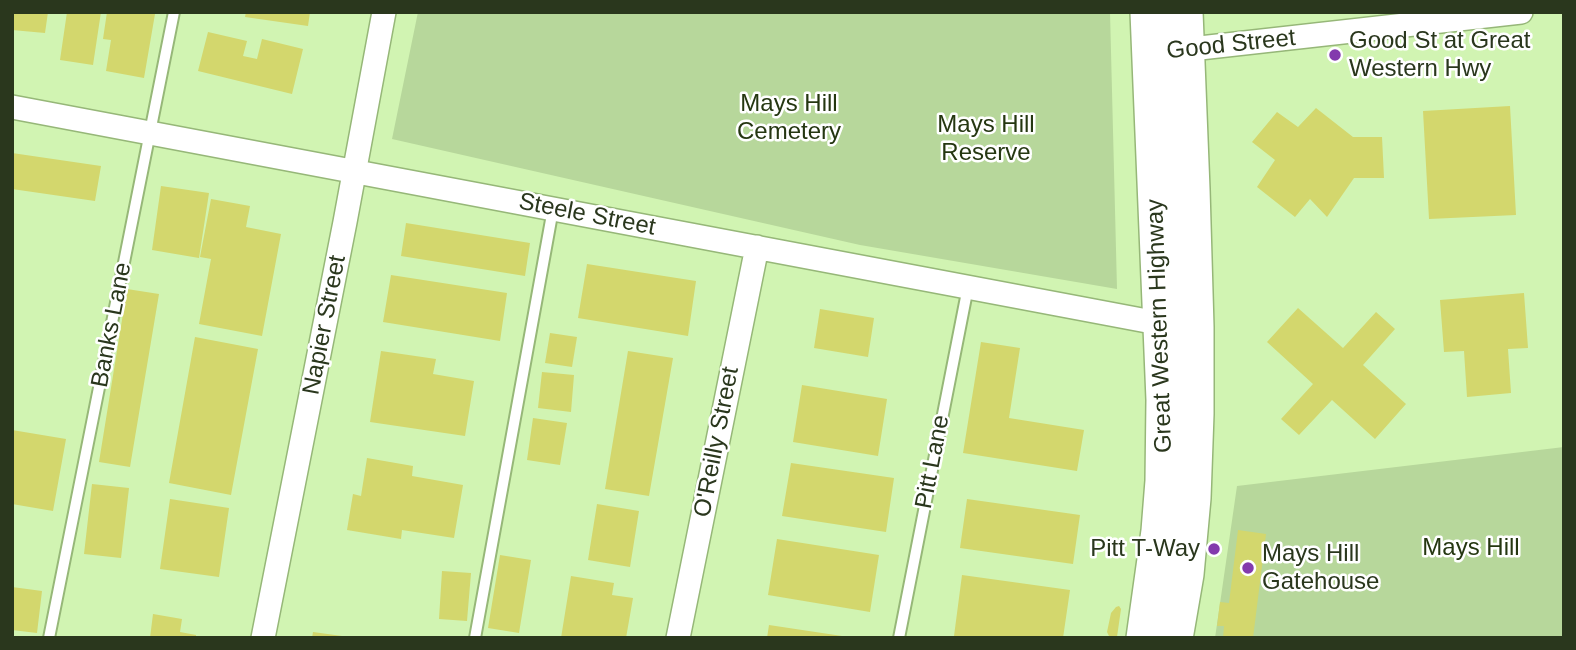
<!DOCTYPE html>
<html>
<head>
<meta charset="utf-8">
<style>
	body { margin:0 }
	#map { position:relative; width:1576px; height:650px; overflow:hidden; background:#d1f4b2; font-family:Helvetica,sans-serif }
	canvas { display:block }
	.frame { position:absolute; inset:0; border:14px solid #2a371d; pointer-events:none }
</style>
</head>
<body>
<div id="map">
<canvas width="1576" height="650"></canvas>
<div class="frame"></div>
</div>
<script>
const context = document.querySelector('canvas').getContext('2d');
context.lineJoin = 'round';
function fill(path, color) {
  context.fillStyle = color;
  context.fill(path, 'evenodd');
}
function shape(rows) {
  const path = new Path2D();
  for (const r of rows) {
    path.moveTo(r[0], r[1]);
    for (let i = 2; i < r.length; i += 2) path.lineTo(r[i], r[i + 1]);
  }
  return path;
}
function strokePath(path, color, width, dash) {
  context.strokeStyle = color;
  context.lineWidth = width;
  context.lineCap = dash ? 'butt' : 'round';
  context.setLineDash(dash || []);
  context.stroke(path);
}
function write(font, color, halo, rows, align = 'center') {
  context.font = font + ' Helvetica,sans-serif';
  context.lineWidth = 5;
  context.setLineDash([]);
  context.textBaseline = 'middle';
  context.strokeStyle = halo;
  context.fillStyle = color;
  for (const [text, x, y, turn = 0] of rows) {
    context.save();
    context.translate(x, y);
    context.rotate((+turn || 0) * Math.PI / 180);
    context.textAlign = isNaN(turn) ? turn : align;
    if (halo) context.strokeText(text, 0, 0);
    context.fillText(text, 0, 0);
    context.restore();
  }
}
fill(shape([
	[418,12,1110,12,1117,289,860,245,392,139],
	[1564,447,1564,638,1215,638,1237,486]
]), '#b7d79b');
fill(shape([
	[12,12,48,12,45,33,12,30],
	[67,12,101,12,93,65,60,60],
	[107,12,142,12,155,14,144,78,106,71,111,40,103,39],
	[246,12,310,12,308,26,245,17],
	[208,32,247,41,243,56,257,59,262,39,303,49,292,94,198,71],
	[1510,106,1516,215,1429,219,1423,111],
	[1316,108,1353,137,1382,137,1384,178,1354,178,1327,217,1310,199,1295,217,1257,187,1275,160,1252,142,1277,112,1298,127],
	[12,153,101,166,95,201,12,189],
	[161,186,209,193,199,258,152,250],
	[211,199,250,206,246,227,281,234,262,336,199,324,211,259,200,257],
	[406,223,530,243,525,276,401,256],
	[587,264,696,281,688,336,578,318],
	[391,275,507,293,500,341,383,322],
	[127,289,159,294,130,467,99,462],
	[1524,293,1528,348,1508,349,1511,393,1467,397,1464,351,1444,352,1440,300],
	[1298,308,1343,348,1376,312,1395,329,1363,365,1406,404,1375,439,1332,400,1299,435,1281,419,1313,384,1267,342],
	[820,309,874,318,868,357,814,348],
	[550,333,577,337,572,367,545,363],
	[195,337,258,349,231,495,169,483],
	[981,342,1020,348,1009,418,1084,430,1077,471,963,453],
	[381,351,436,359,433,374,474,381,465,436,370,422],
	[628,351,673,358,649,496,605,489],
	[542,372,574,375,571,412,538,408],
	[802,385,887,399,878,456,793,442],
	[533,418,567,423,560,465,527,460],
	[12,430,66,439,53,511,12,504],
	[367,458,413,466,412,476,463,485,454,538,402,530,401,539,347,530,353,494,361,496],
	[791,463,894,478,886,532,782,516],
	[92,484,129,488,121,558,84,554],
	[170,499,229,508,219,577,160,569],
	[967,499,1080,515,1073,564,960,548],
	[597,504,639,511,630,567,588,560],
	[1238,530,1266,534,1253,638,1223,638,1224,626,1217,626,1220,602,1229,603],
	[777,539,879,555,870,612,768,595],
	[500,555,531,560,519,633,488,628],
	[442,571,471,573,467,621,439,619],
	[962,575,1070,590,1063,638,968,638,954,636],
	[571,576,614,583,612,595,633,598,626,638,561,638],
	[12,587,42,591,37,633,12,630],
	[1119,606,1121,609,1117,637,1110,638,1107,632,1111,613,1116,607],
	[153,614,182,619,180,632,196,635,196,638,150,638],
	[769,625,842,636,842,638,767,638],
	[313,632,342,636,342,638,312,638]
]), '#d3d76d');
const service = shape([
	[49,638,174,12],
	[475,638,553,209],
	[899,638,968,287]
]);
const minor = shape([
	[1173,51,1521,12],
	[12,107,1163,324],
	[263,638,345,222,384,12],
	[678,638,757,247]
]);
const trunk = shape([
	[1145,638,1160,531,1164,481,1165,400,1149,12],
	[1174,638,1185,574,1192,498,1195,414,1195,327,1191,189,1184,12]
]);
strokePath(service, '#96b778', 14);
strokePath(minor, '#96b778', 26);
strokePath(trunk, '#96b778', 40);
strokePath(service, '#fff', 10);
strokePath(minor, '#fff', 23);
strokePath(trunk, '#fff', 37);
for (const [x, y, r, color] of [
	[1335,55,7,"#833aad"],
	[1214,549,7,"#833aad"],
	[1248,568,7,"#833aad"]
]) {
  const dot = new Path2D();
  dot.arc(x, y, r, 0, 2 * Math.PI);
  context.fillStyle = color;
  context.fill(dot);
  strokePath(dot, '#fff', 2.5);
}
write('24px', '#2a371d', '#fff', [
	["Good St at Great",1349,41],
	["Western Hwy",1349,69],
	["Pitt T-Way",1200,549,"right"],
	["Mays Hill",1262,554],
	["Gatehouse",1262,582]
], 'left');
write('24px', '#2a371d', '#fff', [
	["Good Street",1231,45,-6],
	["Steele Street",587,215,11],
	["Banks Lane",112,325,-79],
	["Napier Street",325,325,-79],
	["Great Western Highway",1160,326,-92],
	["O'Reilly Street",717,442,-79],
	["Pitt Lane",933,462,-79]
]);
write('24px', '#253711', '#fff', [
	["Mays Hill",789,104],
	["Cemetery",789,132],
	["Mays Hill",986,125],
	["Reserve",986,153],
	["Mays Hill",1471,548]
]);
</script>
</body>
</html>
